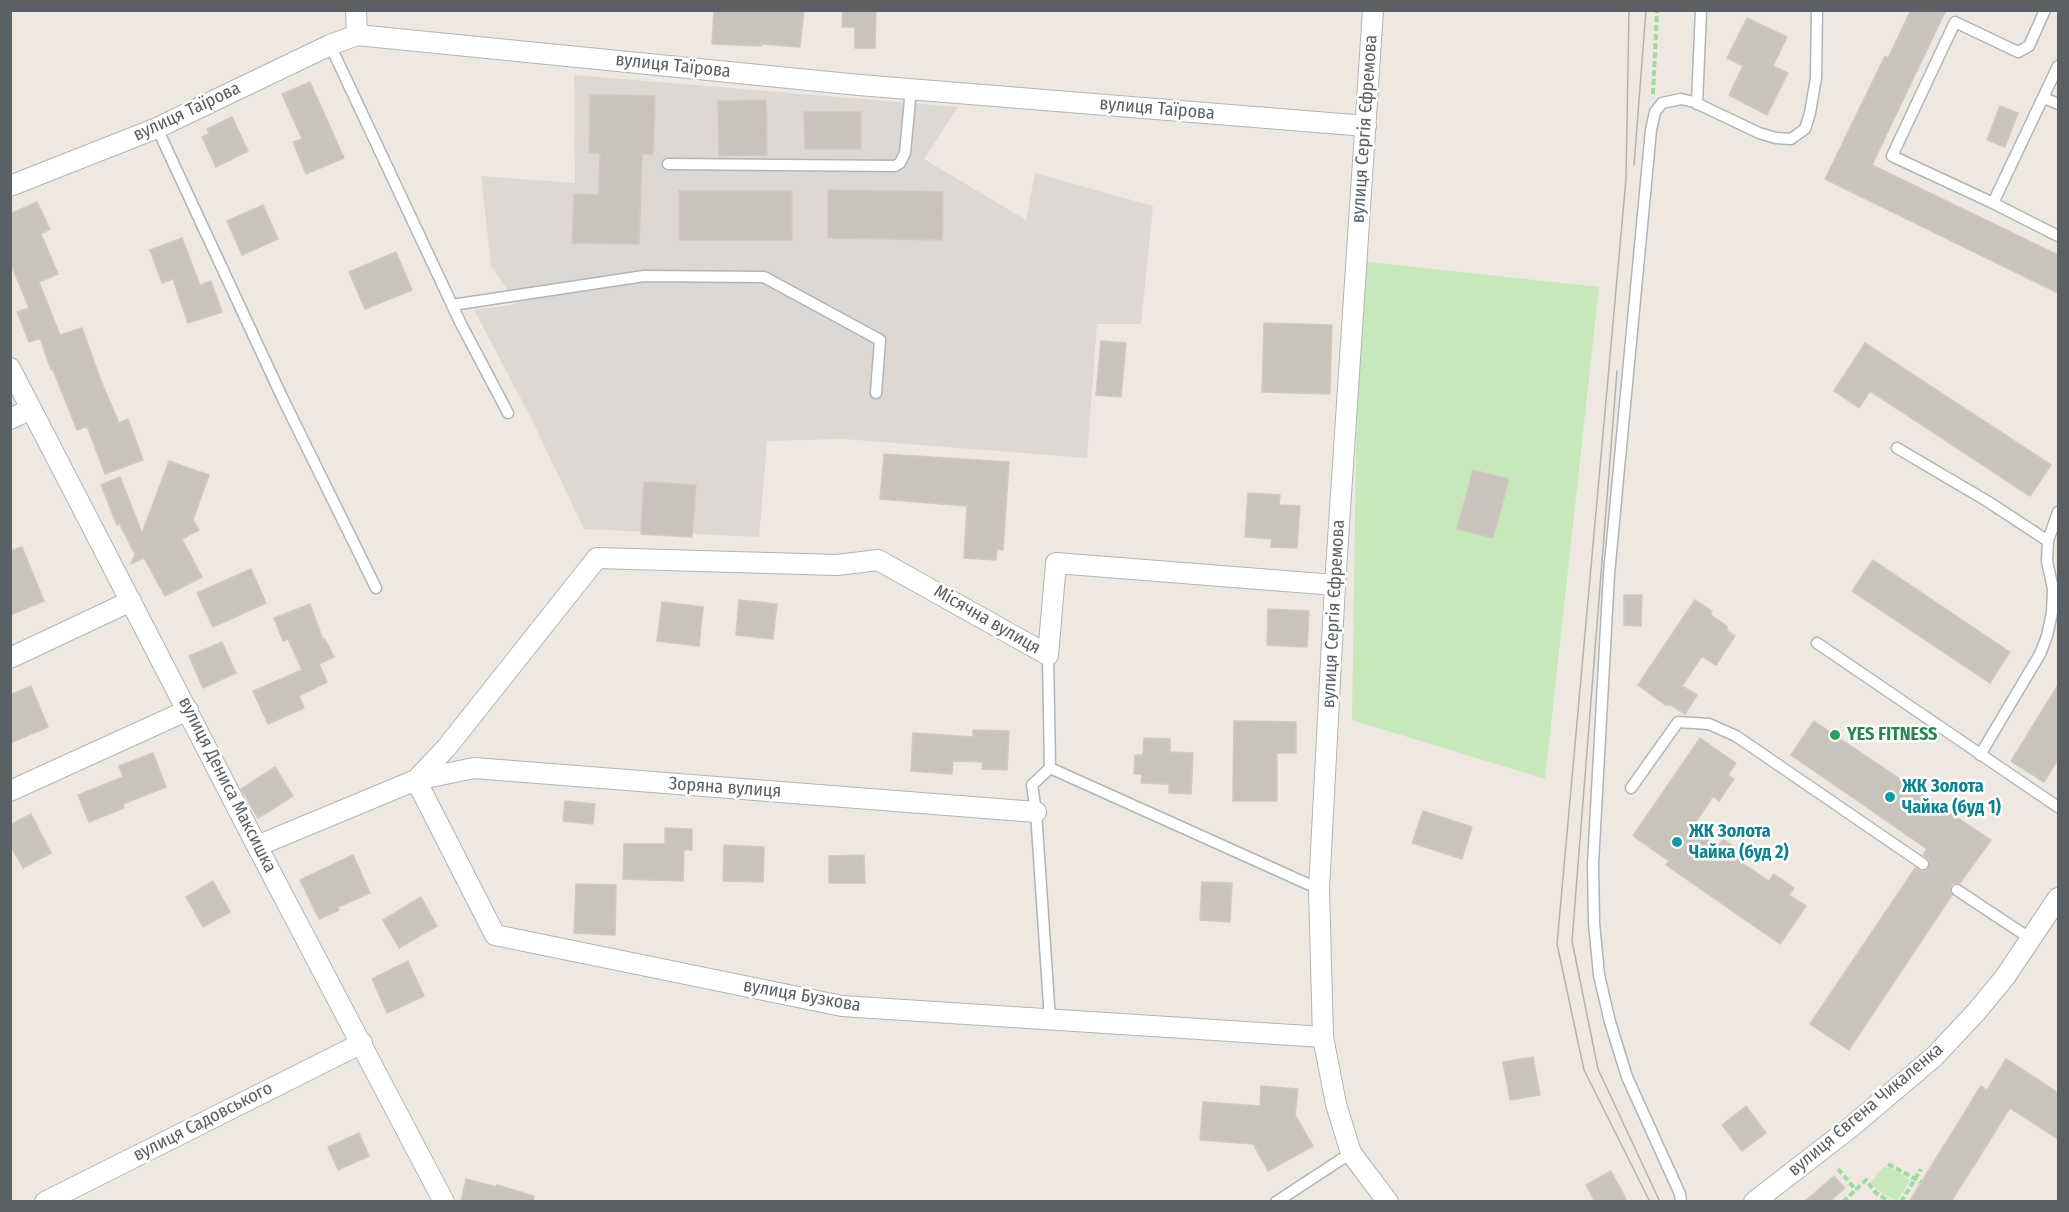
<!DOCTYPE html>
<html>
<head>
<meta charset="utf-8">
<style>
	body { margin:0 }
	#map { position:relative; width:2069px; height:1212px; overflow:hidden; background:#eee8e1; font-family:"Fira Sans Condensed",sans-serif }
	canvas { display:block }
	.frame { position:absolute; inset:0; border:12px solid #5a6064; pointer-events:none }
</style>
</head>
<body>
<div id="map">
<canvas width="2069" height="1212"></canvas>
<div class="frame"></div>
</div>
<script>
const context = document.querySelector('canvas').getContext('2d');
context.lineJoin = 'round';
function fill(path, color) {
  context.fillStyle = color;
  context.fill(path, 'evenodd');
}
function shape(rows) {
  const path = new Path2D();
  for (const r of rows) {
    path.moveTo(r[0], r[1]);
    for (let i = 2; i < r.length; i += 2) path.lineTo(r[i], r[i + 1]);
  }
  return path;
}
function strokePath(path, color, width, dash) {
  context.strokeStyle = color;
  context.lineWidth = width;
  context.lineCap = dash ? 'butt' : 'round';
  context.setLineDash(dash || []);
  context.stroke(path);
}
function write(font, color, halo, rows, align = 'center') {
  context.font = font + ' "Fira Sans Condensed",sans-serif';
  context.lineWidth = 5;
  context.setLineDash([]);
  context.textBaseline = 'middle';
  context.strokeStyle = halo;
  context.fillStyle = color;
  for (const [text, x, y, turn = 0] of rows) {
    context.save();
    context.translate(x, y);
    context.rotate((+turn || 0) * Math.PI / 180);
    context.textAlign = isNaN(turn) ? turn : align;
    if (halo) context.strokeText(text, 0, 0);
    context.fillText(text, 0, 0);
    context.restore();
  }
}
fill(shape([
	[574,75,958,107,924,159,1026,220,1035,173,1153,206,1141,324,1097,324,1087,458,843,439,767,441,759,537,584,529,531,418,474,310,517,304,491,266,481,176,575,183]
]), '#ddd8d4');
fill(shape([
	[1359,261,1599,287,1545,779,1352,720],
	[1883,1167,1891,1168,1910,1180,1897,1201,1877,1190,1871,1182]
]), '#c6e8bb');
const building = shape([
	[714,10,804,10,800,47,762,44,761,46,712,44,714,10],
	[843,10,876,10,875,48,855,48,855,27,842,27,843,10],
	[1911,10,1946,10,1872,165,2058,255,2058,293,1825,179,1885,56,1888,58,1911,10],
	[1747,18,1787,37,1773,66,1788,73,1767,115,1729,95,1743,66,1727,58,1747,18],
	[310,82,344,158,306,174,293,142,302,139,282,94,310,82],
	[590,95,655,96,653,154,642,154,639,244,572,243,574,194,599,195,600,153,589,153,590,95],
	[766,100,767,155,719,156,718,101,766,100],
	[2000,106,2018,113,2005,147,1987,140,2000,106],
	[804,112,861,112,861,149,805,149,804,112],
	[232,117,248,151,216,167,202,137,209,134,207,129,232,117],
	[828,190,943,192,942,240,828,238,828,190],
	[679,191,792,191,792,240,679,240,679,191],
	[37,202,50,229,41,234,58,274,39,282,60,335,82,328,101,381,119,423,128,419,143,460,105,474,87,426,77,430,53,370,51,370,40,338,29,342,17,312,29,308,10,262,10,214,37,202],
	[263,205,278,239,242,255,227,221,263,205],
	[182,238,200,285,211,281,222,312,188,323,173,279,162,283,150,250,182,238],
	[396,252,412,290,365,309,349,272,396,252],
	[1264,323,1332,325,1330,394,1262,392,1264,323],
	[1101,341,1126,343,1121,397,1096,395,1101,341],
	[1865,343,2051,465,2030,496,1870,391,1859,408,1834,391,1865,343],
	[884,454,1009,462,1003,550,997,549,996,560,964,558,967,506,880,499,884,454],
	[169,461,209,475,193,520,199,530,182,539,202,577,165,596,144,558,131,564,135,554,119,523,117,525,101,485,120,477,142,533,169,461],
	[1473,470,1509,479,1493,538,1457,529,1473,470],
	[644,482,696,485,692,537,641,534,644,482],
	[1248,493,1280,495,1279,505,1300,506,1297,548,1271,547,1272,539,1245,537,1248,493],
	[22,547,44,601,10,615,10,551,22,547],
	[1873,560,2010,652,1990,683,1852,591,1873,560],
	[251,569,266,603,213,627,197,593,251,569],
	[1624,595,1642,595,1641,626,1624,625,1624,595],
	[739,600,777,604,773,639,736,635,739,600],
	[1695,600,1712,611,1711,615,1727,626,1727,631,1735,636,1716,665,1702,656,1682,686,1697,695,1685,714,1671,705,1665,705,1638,685,1695,600],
	[662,602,703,607,699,646,657,641,662,602],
	[310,604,323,640,325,639,334,657,319,664,327,682,299,696,304,708,268,724,253,691,302,670,288,639,283,641,274,618,310,604],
	[1268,609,1309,611,1307,647,1267,645,1268,609],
	[222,642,236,673,203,688,189,656,222,642],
	[2058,685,2058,759,2044,782,2011,761,2058,685],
	[31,686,48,727,10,743,10,695,31,686],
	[1234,721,1296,722,1296,753,1277,753,1277,801,1233,801,1234,721],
	[1814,721,1991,840,1960,883,1954,883,1951,885,1950,890,1952,895,1849,1050,1810,1024,1915,868,1922,871,1926,871,1930,864,1929,860,1923,855,1927,849,1791,755,1814,721],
	[973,730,1009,731,1007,770,982,769,983,762,953,761,952,774,911,771,913,733,973,737,973,730],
	[1144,738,1170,739,1170,752,1193,753,1191,794,1169,793,1169,784,1141,783,1142,774,1134,774,1135,755,1143,755,1144,738],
	[1700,738,1736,763,1728,775,1734,779,1719,801,1713,796,1692,828,1718,846,1723,839,1743,853,1738,860,1769,881,1774,874,1794,888,1789,895,1806,906,1780,944,1666,865,1669,861,1633,836,1700,738],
	[153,753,166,787,123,804,124,808,89,822,78,795,123,777,119,766,153,753],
	[275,767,293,796,258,818,241,789,275,767],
	[565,801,595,804,593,824,563,821,565,801],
	[1423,811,1472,827,1462,859,1412,843,1423,811],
	[31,814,51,853,23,868,10,845,10,825,31,814],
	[665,828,692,829,692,850,684,850,683,881,623,879,624,844,665,844,665,828],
	[724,845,764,847,763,882,723,881,724,845],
	[353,855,370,893,338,907,339,910,319,919,300,880,353,855],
	[864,855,865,883,829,883,829,856,864,855],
	[213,881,230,912,203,927,186,897,213,881],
	[1202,882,1232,883,1230,922,1200,920,1202,882],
	[576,884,616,885,615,935,574,933,576,884],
	[421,897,437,926,399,948,383,920,421,897],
	[408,961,424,996,387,1013,372,979,408,961],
	[1533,1057,1540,1095,1510,1100,1503,1062,1533,1057],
	[2006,1059,2058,1093,2058,1139,2010,1108,1951,1202,1909,1202,1981,1086,1987,1090,2006,1059],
	[1261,1086,1298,1089,1295,1115,1313,1146,1268,1171,1253,1144,1200,1140,1203,1102,1260,1106,1261,1086],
	[1746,1106,1766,1133,1742,1151,1722,1125,1746,1106],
	[359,1133,369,1156,338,1170,328,1147,359,1133],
	[1611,1171,1624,1195,1627,1202,1595,1202,1586,1185,1611,1171],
	[1834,1176,1845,1188,1829,1202,1804,1202,1834,1176],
	[466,1179,496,1187,497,1185,534,1196,533,1199,536,1202,461,1202,466,1179]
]);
fill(building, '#c9c3be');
strokePath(building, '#d3c8bf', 1.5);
const service = shape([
	[330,45,461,324,508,413],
	[2058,66,1993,203,2058,236],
	[2044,98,2058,104],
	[1697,104,1701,10],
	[157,128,282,397,376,588],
	[668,164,895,166,900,163,905,153,911,89],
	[1993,203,1892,156,1955,22,2018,52,2029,46,2045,10],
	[452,305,644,276,764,277,880,340,876,393],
	[1897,448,1987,501,2048,541],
	[1817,643,2058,807],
	[1048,655,1050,768,1032,785,1036,812,1050,1020],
	[1980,755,2040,654,2047,636,2052,613,2053,589,2047,561,2048,541,2058,512],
	[1050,768,1319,889],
	[1631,788,1678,722,1709,724,1736,736,1923,864],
	[1957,890,2031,939],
	[1276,1202,1351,1153],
	[1681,1202,1680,1194,1627,1077,1610,1022,1599,975,1594,923,1593,864,1609,574,1651,130,1655,112,1662,103,1681,99,1694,102,1759,133,1776,138,1791,139,1805,129,1810,113,1816,78,1817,10]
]);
const minor = shape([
	[356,10,357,35],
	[1373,10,1335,585,1319,889,1323,1037,1336,1104,1351,1153,1388,1202],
	[10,186,157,128,330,45,357,35,859,85,1366,126],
	[10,368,257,846,444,1202],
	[10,419,31,409],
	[10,658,131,601],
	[10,791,188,710],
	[1036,812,474,768,416,780,495,935,842,1006,1323,1037],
	[257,846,416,780,447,747,597,558,837,565,878,560,1048,655,1056,563,1335,585],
	[45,1202,362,1043],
	[1754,1202,1851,1127,1935,1056,1977,1011,2005,977,2058,898]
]);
strokePath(service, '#afb5b8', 13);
strokePath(minor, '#afb5b8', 22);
strokePath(shape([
	[1653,94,1657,10],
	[1888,1164,1921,1182],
	[1838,1169,1856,1190],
	[1843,1202,1866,1180,1876,1193,1890,1202],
	[1901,1202,1921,1169]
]), '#9ddb9f', 4, [6, 3]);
strokePath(service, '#fff', 10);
strokePath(minor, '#fff', 20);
strokePath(shape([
	[1629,10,1626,179,1557,944,1584,1070,1650,1202],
	[1634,165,1646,10],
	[1617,371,1572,941,1598,1069,1660,1202]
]), '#b1b2b3', 1.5);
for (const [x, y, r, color] of [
	[1835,735,6,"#2e9e5b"],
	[1890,797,6,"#0f9aa8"],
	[1677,842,6,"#0f9aa8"]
]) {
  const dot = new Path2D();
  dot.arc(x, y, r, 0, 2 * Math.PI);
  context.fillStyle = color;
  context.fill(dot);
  strokePath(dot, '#fff', 2);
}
write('18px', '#5a6064', '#fff', [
	["вулиця Таїрова",673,66,6],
	["вулиця Таїрова",1157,109,5],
	["вулиця Таїрова",187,112,-25],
	["вулиця Сергія Єфремова",1365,129,-86],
	["вулиця Сергія Єфремова",1334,614,-87],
	["Місячна вулиця",987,620,30],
	["вулиця Дениса Максишка",227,785,63],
	["Зоряна вулиця",725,788,4],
	["вулиця Бузкова",802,996,10],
	["вулиця Євгена Чикаленка",1866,1110,-40],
	["вулиця Садовського",203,1122,-27]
]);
write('bold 18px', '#27864d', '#fff', [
	["YES FITNESS",1847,735]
], 'left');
write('bold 18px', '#0d838f', '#fff', [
	["ЖК Золота",1902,787],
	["Чайка (буд 1)",1902,808],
	["ЖК Золота",1689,832],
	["Чайка (буд 2)",1689,853]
], 'left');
</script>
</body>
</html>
